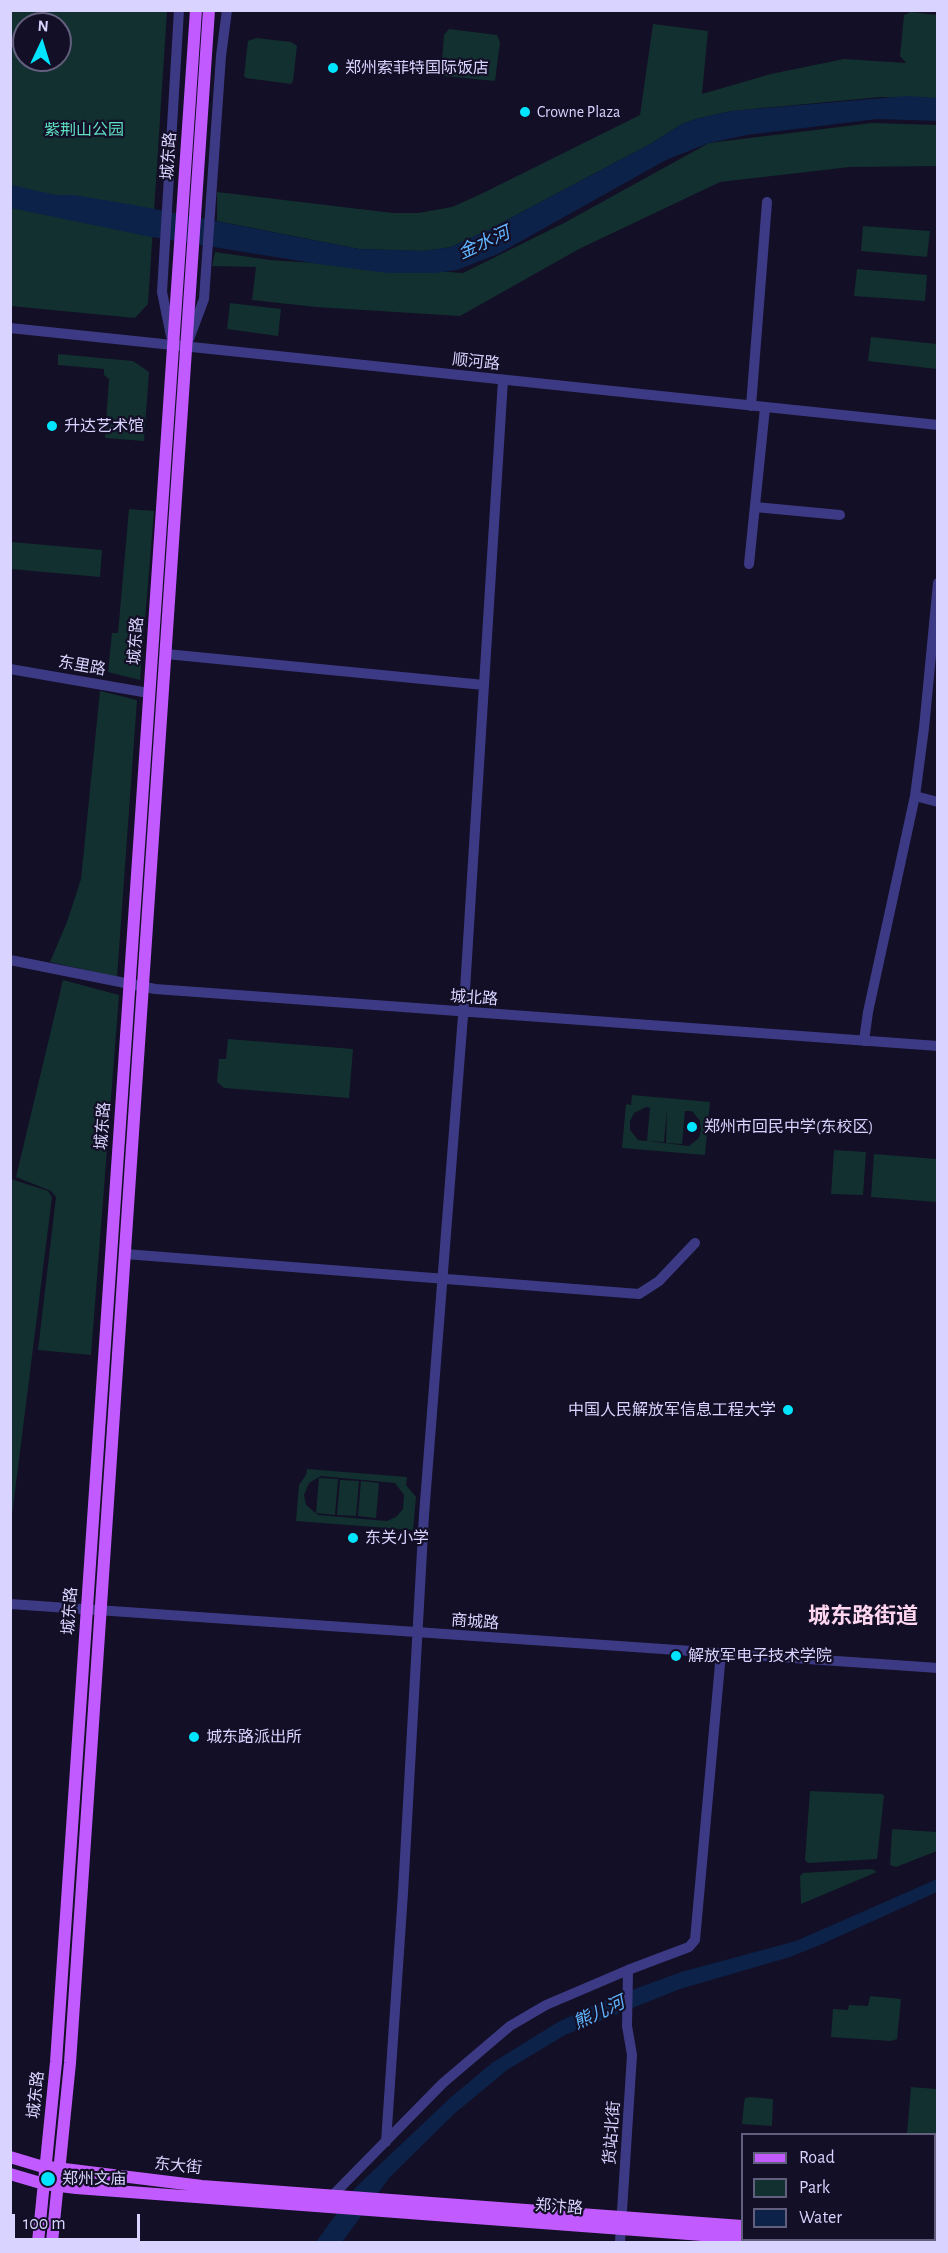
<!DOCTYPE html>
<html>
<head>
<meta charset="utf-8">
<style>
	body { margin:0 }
	#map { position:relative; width:948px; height:2253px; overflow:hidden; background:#130f26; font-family:"Alegreya Sans",sans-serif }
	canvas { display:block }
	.frame { position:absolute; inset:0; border:12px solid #d9d4ff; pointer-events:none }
	.legend { position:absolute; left:741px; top:2133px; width:195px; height:108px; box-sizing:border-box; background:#130f26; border:2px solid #625e7d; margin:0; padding:8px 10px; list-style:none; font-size:18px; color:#d9d4ff }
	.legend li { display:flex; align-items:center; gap:12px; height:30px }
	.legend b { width:30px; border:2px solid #625e7d }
	.north { position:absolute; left:12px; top:12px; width:60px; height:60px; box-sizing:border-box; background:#130f26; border:2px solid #625e7d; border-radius:50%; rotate:4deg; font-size:16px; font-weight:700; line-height:24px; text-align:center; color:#d9d4ff }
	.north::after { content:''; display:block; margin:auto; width:21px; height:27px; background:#00e5ff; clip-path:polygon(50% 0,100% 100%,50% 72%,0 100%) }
	.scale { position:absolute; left:12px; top:2214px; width:128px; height:27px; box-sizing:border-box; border:3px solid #d9d4ff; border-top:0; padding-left:8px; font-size:18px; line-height:21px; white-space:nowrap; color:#d9d4ff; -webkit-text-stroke:4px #130f26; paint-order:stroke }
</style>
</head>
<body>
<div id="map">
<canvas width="948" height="2253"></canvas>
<div class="frame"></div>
<ul class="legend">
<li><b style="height:8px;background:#c25bff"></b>Road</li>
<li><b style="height:16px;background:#12302f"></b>Park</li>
<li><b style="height:16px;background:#0c2248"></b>Water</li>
</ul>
<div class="north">N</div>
<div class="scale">100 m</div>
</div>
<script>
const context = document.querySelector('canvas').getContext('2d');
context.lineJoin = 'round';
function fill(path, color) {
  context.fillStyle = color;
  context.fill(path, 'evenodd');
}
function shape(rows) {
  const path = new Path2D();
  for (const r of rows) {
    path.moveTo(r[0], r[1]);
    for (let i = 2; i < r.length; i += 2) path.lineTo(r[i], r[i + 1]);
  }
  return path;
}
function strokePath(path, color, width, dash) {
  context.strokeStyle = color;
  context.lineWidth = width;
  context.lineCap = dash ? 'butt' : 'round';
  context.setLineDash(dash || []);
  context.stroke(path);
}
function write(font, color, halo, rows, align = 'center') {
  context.font = font + ' "Alegreya Sans","Noto Sans SC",sans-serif';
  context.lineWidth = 4.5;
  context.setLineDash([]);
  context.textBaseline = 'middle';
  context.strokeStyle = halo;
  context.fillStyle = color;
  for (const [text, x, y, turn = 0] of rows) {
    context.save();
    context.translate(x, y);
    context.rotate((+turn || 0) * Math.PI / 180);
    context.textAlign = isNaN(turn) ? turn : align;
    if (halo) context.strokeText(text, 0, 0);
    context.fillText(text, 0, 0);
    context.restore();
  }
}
fill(shape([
	[10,11,167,11,148,304,135,318,11,306],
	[24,24,60,24,60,60,24,60],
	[911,12,937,15,937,98,881,97,731,111,696,119,682,124,652,143,486,231,451,247,424,251,359,249,217,221,217,192,393,213,418,213,452,207,479,195,640,115,653,24,708,31,702,94,771,74,844,59,906,63,900,56,904,15],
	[449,29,497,35,500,42,495,81,444,76,441,74,444,35],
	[256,38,291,42,297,46,293,81,291,84,246,78,244,76,248,41],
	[872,123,937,125,937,166,850,167,720,182,579,249,460,316,316,307,252,300,256,267,212,266,215,252,270,260,463,273,564,223,709,143],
	[863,226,930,231,927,257,861,251],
	[857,269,927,275,925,301,854,296],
	[230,303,281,309,278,336,227,329],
	[871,337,937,344,937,369,868,361],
	[58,354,133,361,149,372,144,441,105,438,109,379,104,375,104,369,58,365],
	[129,509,154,511,140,680,108,672,112,633,118,633],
	[11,542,102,550,100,577,11,569],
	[100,691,137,700,117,977,50,962,67,922,81,879],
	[63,980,119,995,91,1355,38,1350,56,1197,51,1191,16,1177],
	[228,1039,353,1049,349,1098,224,1088,217,1082,219,1059,226,1059],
	[632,1095,710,1102,705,1155,622,1148,626,1104,631,1105],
	[646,1107,650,1108,647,1141,664,1142,667,1109,666,1143,682,1144,685,1111,692,1111,700,1121,701,1130,699,1138,689,1146,638,1140,630,1130,630,1121,634,1113],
	[834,1150,866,1152,863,1195,831,1194],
	[874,1154,937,1159,937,1202,871,1197],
	[11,1179,48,1191,52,1197,11,1523],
	[307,1469,407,1477,406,1485,416,1497,413,1530,296,1521,299,1485,306,1475],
	[321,1476,395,1483,404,1495,403,1509,396,1517,387,1521,318,1515,306,1505,304,1495,309,1483],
	[319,1478,338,1479,335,1515,316,1513],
	[340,1480,359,1481,356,1516,337,1515],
	[361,1481,379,1483,376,1518,358,1516],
	[810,1791,882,1794,884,1796,877,1859,808,1863,805,1860],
	[892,1829,937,1832,937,1851,896,1867,890,1865],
	[872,1869,877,1872,801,1904,800,1876,803,1873],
	[870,1996,901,1999,897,2039,891,2041,831,2037,833,2009,848,2010,849,2005,868,2006],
	[911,2087,937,2089,937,2142,935,2142,934,2134,907,2134],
	[750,2097,773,2099,772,2126,742,2124,744,2103,745,2098]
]), '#12302f');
fill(shape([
	[907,96,937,98,937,121,877,119,747,135,709,143,666,160,498,254,457,270,436,273,388,273,318,264,146,236,11,208,11,185,56,195,74,195,134,205,359,249,424,251,451,247,486,231,652,143,682,124,696,119,731,111],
	[937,1879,937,1892,820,1945,790,1957,680,1989,565,2035,507,2070,454,2114,390,2177,342,2242,316,2242,356,2187,450,2098,492,2063,558,2022,610,1998,681,1972,796,1941]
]), '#0c2248');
strokePath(shape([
	[10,328,938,425],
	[171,336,162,292,179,10],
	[189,339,204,299,221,56,227,10],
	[751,406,767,202],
	[755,507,840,515],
	[749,564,765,408],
	[166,654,484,685],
	[10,669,149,693],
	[915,796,938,802],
	[10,960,155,989,938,1046],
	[864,1041,868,1012,915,796,924,728,938,583],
	[125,1254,639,1294,659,1281,695,1243],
	[10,1604,938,1668],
	[386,2142,403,1893,424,1515,465,990,503,380],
	[332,2196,443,2083,510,2026,546,2005,628,1970,689,1947,695,1940,721,1653],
	[620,2242,632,2055,627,2026,628,1970]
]), '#3d3a85', 10);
strokePath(shape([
	[10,2157,40,2166,202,2186,742,2226],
	[10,2174,44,2184,76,2188,742,2238],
	[766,2240,806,2242],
	[928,2240,938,2240],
	[38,2242,56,2062,196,10],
	[52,2242,70,2063,209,10]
]), '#c25bff', 12);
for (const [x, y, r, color] of [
	[333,68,6,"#00e5ff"],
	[525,112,6,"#00e5ff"],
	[52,426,6,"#00e5ff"],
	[692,1127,6,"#00e5ff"],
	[788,1410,6,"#00e5ff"],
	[353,1538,6,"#00e5ff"],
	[676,1656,6,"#00e5ff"],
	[194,1737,6,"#00e5ff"],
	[48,2179,8,"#00e5ff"]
]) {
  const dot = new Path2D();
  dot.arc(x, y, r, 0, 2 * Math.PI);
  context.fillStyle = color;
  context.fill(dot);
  strokePath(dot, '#130f26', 2);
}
write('16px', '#d9d4ff', '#130f26', [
	["郑州索菲特国际饭店",345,68],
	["Crowne Plaza",537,112],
	["升达艺术馆",64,426],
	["郑州市回民中学(东校区)",704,1127],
	["中国人民解放军信息工程大学",776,1410,"right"],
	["东关小学",365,1538],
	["解放军电子技术学院",688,1656],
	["城东路派出所",206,1737],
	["郑州文庙",62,2179]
], 'left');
write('16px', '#5fe0c0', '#130f26', [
	["紫荆山公园",84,130]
]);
write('16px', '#d9d4ff', '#130f26', [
	["城东路",169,156,-86],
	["顺河路",476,362,6],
	["城东路",136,641,-86],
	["东里路",82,666,10],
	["城北路",474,998,4],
	["城东路",103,1126,-86],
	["城东路",70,1611,-86],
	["商城路",475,1622,4],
	["城东路",36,2095,-84],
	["货站北街",612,2133,-86],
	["东大街",178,2166,6],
	["郑汴路",559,2207,4]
]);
write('italic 18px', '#62b6ff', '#130f26', [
	["金水河",484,243,-24],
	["熊儿河",599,2013,-25]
]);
write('bold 22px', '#ffd6f0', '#130f26', [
	["城东路街道",863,1616]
]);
</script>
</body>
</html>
